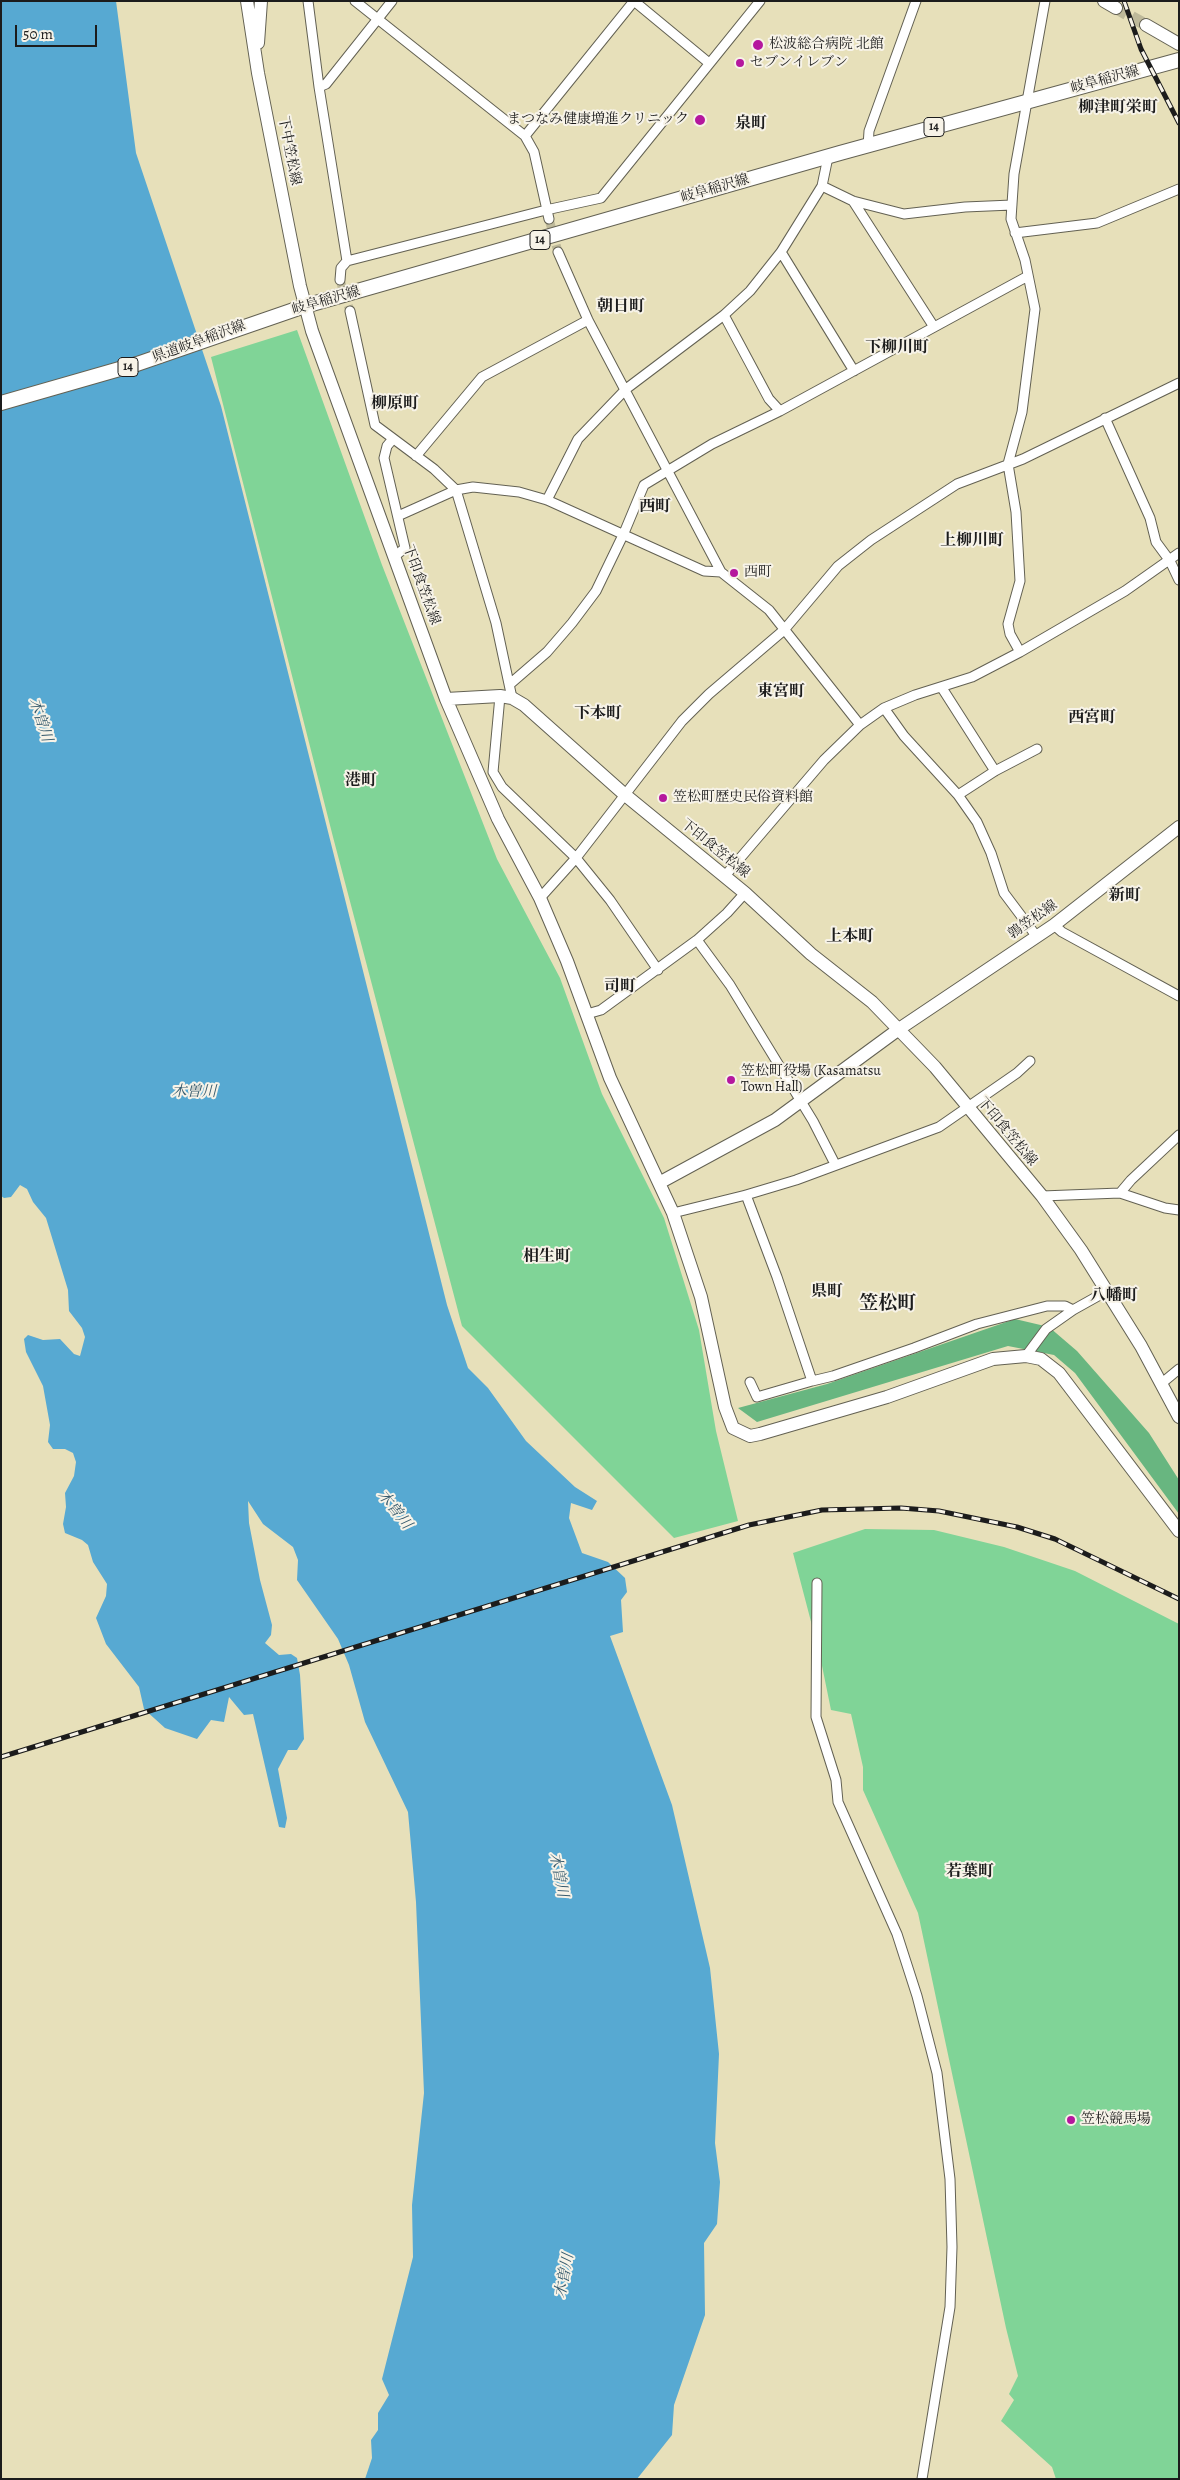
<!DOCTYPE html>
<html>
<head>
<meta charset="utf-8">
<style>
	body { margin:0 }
	#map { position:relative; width:1180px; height:2480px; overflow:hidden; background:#e7e0ba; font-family:Alegreya,serif }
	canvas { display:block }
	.frame { position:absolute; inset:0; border:2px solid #1c1c1c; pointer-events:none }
	.scale { position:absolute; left:15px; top:25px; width:82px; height:22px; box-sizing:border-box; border:2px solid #1c1c1c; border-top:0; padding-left:6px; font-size:15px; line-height:18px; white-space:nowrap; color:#1c1c1c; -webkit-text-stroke:4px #f7f3e8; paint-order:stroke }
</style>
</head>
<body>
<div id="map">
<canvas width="1180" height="2480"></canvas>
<div class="frame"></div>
<div class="scale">50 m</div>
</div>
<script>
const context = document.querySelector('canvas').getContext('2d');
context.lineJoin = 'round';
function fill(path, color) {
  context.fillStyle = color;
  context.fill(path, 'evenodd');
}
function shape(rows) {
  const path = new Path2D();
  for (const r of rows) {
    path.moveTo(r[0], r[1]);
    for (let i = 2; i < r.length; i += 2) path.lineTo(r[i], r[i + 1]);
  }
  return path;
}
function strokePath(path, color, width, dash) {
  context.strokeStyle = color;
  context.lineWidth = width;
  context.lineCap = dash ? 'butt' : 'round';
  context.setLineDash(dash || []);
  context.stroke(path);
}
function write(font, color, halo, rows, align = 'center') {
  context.font = font + ' Alegreya,"Noto Serif JP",serif';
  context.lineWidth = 4;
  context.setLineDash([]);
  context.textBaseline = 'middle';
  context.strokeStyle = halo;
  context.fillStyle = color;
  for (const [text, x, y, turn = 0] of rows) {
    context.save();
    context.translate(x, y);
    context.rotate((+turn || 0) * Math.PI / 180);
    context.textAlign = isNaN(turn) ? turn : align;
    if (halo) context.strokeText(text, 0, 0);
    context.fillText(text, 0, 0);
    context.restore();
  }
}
fill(shape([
	[297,330,382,565,497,859,560,978,602,1094,664,1218,699,1330,716,1431,738,1521,674,1538,462,1326,333,837,211,357],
	[865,1529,934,1530,1004,1547,1075,1571,1179,1624,1179,2479,1056,2479,1052,2467,1001,2421,1014,2400,1009,2394,1018,2376,1006,2328,918,1913,863,1790,863,1767,851,1714,831,1710,820,1656,793,1553]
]), '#80d497');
fill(shape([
	[1015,1319,1049,1327,1077,1351,1149,1433,1179,1480,1179,1514,1075,1373,1054,1355,1008,1346,757,1422,738,1408,827,1384]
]), '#68b680');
fill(shape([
	[1,1,116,1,136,153,221,406,447,1305,468,1368,488,1388,526,1441,575,1487,597,1501,592,1510,571,1503,569,1518,582,1553,608,1562,625,1578,627,1592,621,1600,623,1632,610,1636,672,1805,710,1968,719,2054,715,2143,720,2182,717,2224,704,2243,705,2315,674,2405,672,2435,637,2479,365,2479,372,2458,371,2440,378,2430,378,2413,389,2395,382,2379,413,2257,412,2205,424,2093,416,1902,408,1812,365,1722,349,1665,338,1639,297,1580,298,1560,293,1547,263,1524,248,1501,249,1523,260,1580,272,1625,271,1635,265,1643,279,1655,291,1654,297,1658,300,1675,304,1739,297,1750,288,1750,278,1769,287,1818,285,1828,279,1827,253,1714,244,1715,229,1697,224,1722,211,1720,197,1739,165,1728,144,1709,139,1687,106,1644,96,1618,106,1596,107,1584,93,1562,88,1545,82,1540,65,1533,63,1524,66,1507,65,1493,74,1476,76,1462,73,1453,65,1449,53,1449,48,1442,50,1425,43,1386,26,1352,24,1339,28,1335,43,1340,60,1339,74,1354,80,1356,85,1337,82,1328,69,1311,68,1290,46,1218,33,1202,27,1189,20,1185,11,1197,4,1198,1,1196]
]), '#57a9d2');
strokePath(shape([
	[549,219,558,252],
	[340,280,350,311]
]), '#beb99a', 9, [9, 4.5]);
strokePath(shape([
	[1116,8,1146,25]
]), '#beb99a', 12, [12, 6]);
const street = shape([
	[308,1,319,87,347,261],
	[355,1,525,136,534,152,549,219],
	[634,1,709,63],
	[319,87,326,84,392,1],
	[525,136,634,1],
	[868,146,869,131,916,1],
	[822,186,853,201,904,214,965,207,1012,205],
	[853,201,934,327],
	[1015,233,1097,223,1179,189],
	[558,252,588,320,721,572,769,610,860,725],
	[781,252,854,371],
	[340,280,341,268,347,261,546,210,601,198,760,1],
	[350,311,375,425,434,469,456,490,496,623,512,698],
	[724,315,769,399,780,411],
	[1105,418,1150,518,1156,542,1170,561,1179,580],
	[392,440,387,446,384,458,405,548,395,556],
	[416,456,482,377,588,320],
	[547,500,578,439,626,389,724,315,750,291,781,252,822,186,828,157],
	[398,516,456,490,473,487,519,492,547,500,704,571,721,572],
	[1020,652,1010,634,1008,624,1020,581,1016,512,1008,464,1022,412,1035,309,1025,260,1011,219,1014,174,1045,1],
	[510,684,547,652,572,623,596,591,624,533,644,485,712,444,780,411,1028,276],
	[942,688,995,771],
	[500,696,493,772,502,787,576,858,610,900,658,970],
	[884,708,904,736,958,795,977,822,991,853,1004,893,1037,937],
	[958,795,995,771,1037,749],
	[724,877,824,760,860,725,884,708,915,695,972,677,1020,652,1125,591,1179,553],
	[540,898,576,858,682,721,709,694,784,630,838,566,871,540,957,484,1023,459,1179,383],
	[1054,925,1062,932,1179,996],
	[697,940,730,985,813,1121,835,1164],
	[587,1014,601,1010,697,940,727,913,745,893],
	[1120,1193,1131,1180,1179,1135],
	[746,1195,777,1277,812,1381,757,1397,750,1382],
	[1042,1196,1120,1193,1165,1208,1179,1210],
	[673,1213,746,1195,796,1180,939,1127,1017,1073,1030,1061],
	[1026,1356,1046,1329,1073,1310,1107,1291],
	[812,1381,833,1376,914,1348,977,1324,1047,1306,1065,1306,1073,1310],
	[1162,1383,1179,1369],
	[817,1583,816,1717,836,1780,838,1802,897,1934,917,1996,937,2073,950,2179,952,2247,950,2307,922,2479]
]);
const secondary = shape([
	[247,1,258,73,300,286,312,331,446,699,498,819,540,898,567,961,610,1078,673,1213,701,1297,725,1407,733,1428,750,1436,760,1434,887,1397,993,1359,1026,1356,1041,1359,1059,1373,1179,1531],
	[1104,1,1116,8],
	[1146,25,1179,44],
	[258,43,261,1],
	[446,699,500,696,512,698,524,705,624,794,745,893,811,954,872,1002,935,1067,1042,1196,1081,1250,1141,1346,1179,1417],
	[659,1183,775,1120,899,1029,1054,925,1179,827]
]);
const primary = shape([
	[1,403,137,364,305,306,840,153,1179,60]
]);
strokePath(street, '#636153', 11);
strokePath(secondary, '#636153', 14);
strokePath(primary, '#636153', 16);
strokePath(street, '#fff', 9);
strokePath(secondary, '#fff', 12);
strokePath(primary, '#fff', 14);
const rail = shape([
	[1124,1,1141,49,1179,123],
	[1,1757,749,1525,822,1510,901,1508,939,1511,1017,1527,1055,1539,1179,1599]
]);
strokePath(rail, '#1c1c1c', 5);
strokePath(rail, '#f7f3e8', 3, [9]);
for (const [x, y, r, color] of [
	[758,45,6,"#b5179e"],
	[740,63,5,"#b5179e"],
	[700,120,6,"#b5179e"],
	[734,573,5,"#b5179e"],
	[663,798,5,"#b5179e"],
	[731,1080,5,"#b5179e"],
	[1071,2120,5,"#b5179e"]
]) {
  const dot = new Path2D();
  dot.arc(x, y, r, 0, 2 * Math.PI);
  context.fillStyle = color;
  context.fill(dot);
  strokePath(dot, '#f7f3e8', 2);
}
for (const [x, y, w] of [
	[934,127,20],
	[540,240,20],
	[128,367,20]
]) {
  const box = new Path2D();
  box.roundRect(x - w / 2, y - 9.5, w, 19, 4);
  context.fillStyle = '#f7f3e8';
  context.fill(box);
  strokePath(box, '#1c1c1c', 1);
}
write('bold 12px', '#1c1c1c', null, [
	["14",934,127],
	["14",540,240],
	["14",128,367]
]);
write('14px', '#1c1c1c', '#f7f3e8', [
	["松波総合病院 北館",769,45],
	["セブンイレブン",750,63],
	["まつなみ健康増進クリニック",689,120,"right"],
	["西町",744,573],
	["笠松町歴史民俗資料館",673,798],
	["笠松町役場 (Kasamatsu",741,1072],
	["Town Hall)",741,1088],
	["笠松競馬場",1081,2120]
], 'left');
write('14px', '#1c1c1c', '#f7f3e8', [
	["岐阜稲沢線",1105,80,-15],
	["下中笠松線",289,151,79],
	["岐阜稲沢線",715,189,-16],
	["岐阜稲沢線",326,301,-16],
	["県道岐阜稲沢線",199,342,-20],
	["下印食笠松線",421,585,70],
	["下印食笠松線",715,849,39],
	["鶉笠松線",1033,920,-35],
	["下印食笠松線",1007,1132,50]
]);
write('italic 15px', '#375b6e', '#f7f3e8', [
	["木曽川",40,720,72],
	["木曽川",194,1092],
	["木曽川",394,1510,51],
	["木曽川",558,1875,79],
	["木曽川",565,2276,-79]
]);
write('bold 16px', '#1c1c1c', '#f7f3e8', [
	["柳津町栄町",1118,108],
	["泉町",751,124],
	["朝日町",621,307],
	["下柳川町",897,348],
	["柳原町",395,404],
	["西町",655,507],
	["上柳川町",972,541],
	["東宮町",781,692],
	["下本町",598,714],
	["西宮町",1092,718],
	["港町",361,781],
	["新町",1125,896],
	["上本町",850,937],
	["司町",620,987],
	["相生町",547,1257],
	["県町",827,1292],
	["八幡町",1114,1296],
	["若葉町",970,1872]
]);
write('bold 19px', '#1c1c1c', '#f7f3e8', [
	["笠松町",888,1304]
]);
</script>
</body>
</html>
